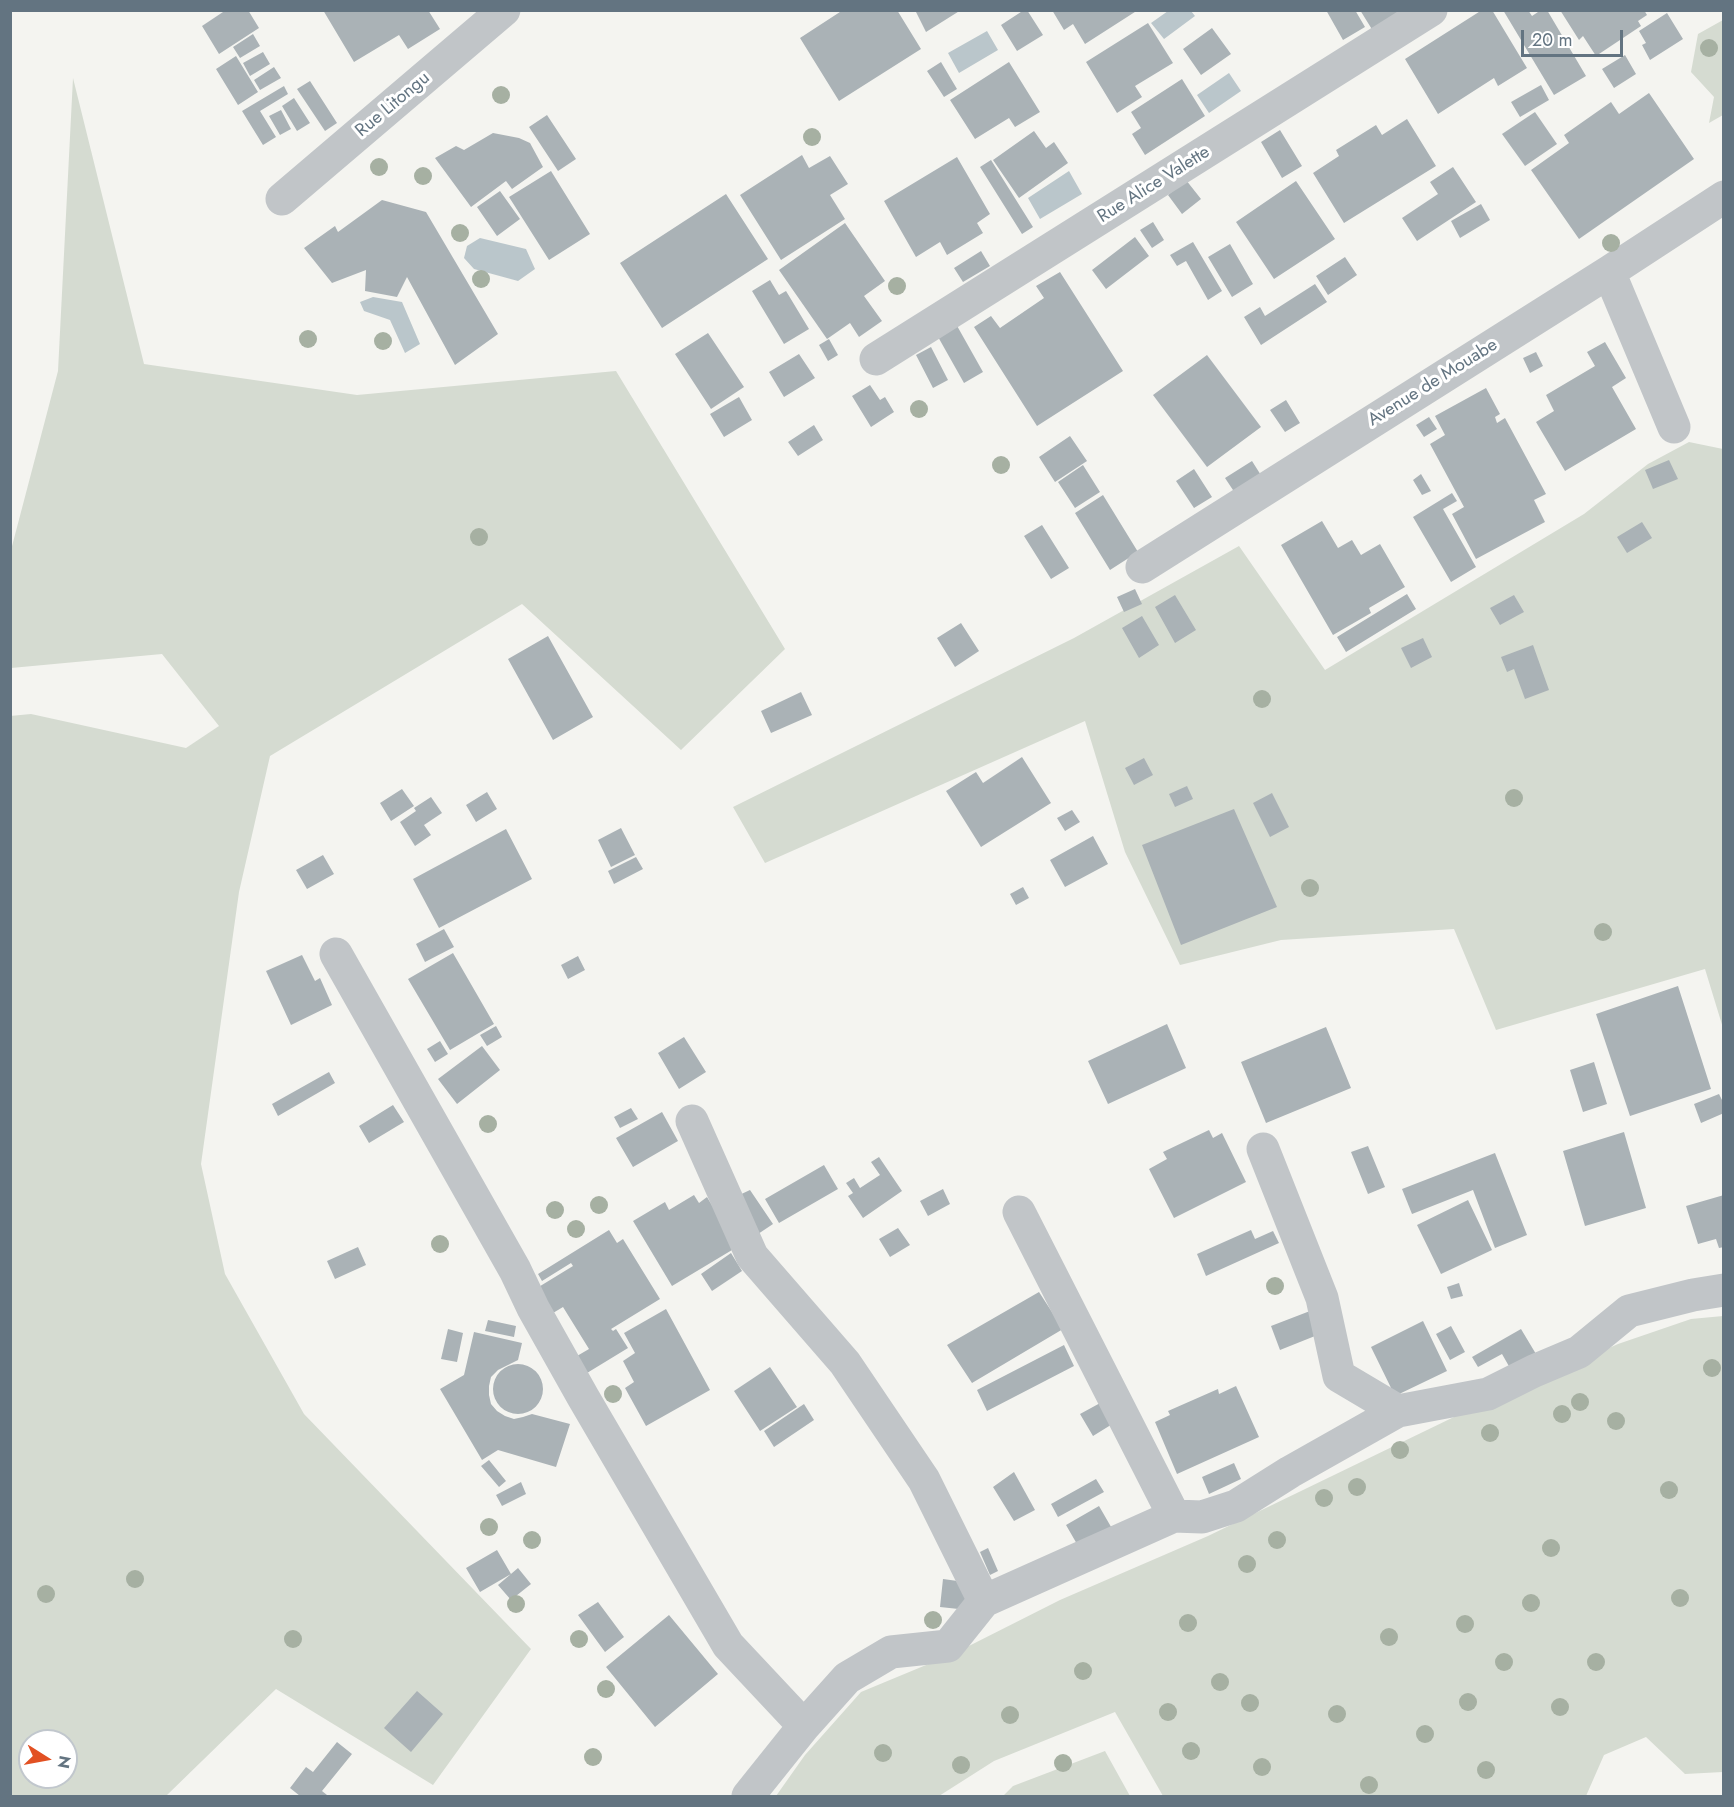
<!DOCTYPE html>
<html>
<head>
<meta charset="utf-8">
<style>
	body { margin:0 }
	#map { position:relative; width:1734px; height:1807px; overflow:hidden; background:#f4f4f0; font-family:Jost,sans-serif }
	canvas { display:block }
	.frame { position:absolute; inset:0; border:12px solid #637481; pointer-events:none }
	.north { position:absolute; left:18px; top:1729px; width:60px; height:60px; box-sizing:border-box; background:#fff; border:2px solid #c1c7cd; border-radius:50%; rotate:101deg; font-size:16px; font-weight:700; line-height:24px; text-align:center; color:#637481 }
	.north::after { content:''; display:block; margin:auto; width:21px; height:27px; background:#e25123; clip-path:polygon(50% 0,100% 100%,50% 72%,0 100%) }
	.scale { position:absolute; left:1521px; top:30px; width:102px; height:27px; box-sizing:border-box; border:3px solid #637481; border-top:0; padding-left:8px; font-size:18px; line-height:21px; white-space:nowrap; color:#637481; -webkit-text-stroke:4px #fff; paint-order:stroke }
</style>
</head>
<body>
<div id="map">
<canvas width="1734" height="1807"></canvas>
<div class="frame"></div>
<div class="north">N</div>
<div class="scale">20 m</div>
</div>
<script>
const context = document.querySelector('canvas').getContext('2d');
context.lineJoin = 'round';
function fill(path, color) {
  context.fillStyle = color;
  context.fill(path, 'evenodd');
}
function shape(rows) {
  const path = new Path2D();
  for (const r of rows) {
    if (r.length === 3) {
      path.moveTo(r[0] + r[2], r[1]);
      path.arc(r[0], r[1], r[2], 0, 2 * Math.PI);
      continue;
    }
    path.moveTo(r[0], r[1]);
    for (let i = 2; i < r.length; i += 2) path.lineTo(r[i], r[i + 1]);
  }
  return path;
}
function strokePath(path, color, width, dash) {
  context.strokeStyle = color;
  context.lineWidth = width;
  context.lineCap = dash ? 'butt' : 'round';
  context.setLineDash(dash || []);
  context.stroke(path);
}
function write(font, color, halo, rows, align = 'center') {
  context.font = font + ' Jost,sans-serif';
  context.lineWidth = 6;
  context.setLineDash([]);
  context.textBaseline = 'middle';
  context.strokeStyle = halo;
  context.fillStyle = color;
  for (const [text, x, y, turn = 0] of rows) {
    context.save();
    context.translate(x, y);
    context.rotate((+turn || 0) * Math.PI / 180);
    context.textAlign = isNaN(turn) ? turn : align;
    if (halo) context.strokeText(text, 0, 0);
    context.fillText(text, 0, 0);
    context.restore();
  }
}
fill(shape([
	[1723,20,1723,115,1709,123,1714,97,1691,72,1698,34],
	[73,78,144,364,357,395,616,371,785,649,681,750,522,604,270,756,239,892,201,1164,225,1274,304,1414,531,1649,433,1785,276,1689,166,1796,11,1796,10,716,31,714,186,748,219,726,162,654,11,668,11,550,58,371],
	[30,1741,66,1741,66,1777,30,1777],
	[1689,442,1723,449,1723,1028,1705,969,1496,1030,1454,929,1281,940,1180,965,1125,852,1085,721,765,863,733,807,1074,638,1239,546,1325,670,1584,514,1648,464],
	[1723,1316,1723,1772,1685,1774,1646,1737,1604,1755,1586,1796,1163,1796,1115,1712,994,1761,939,1796,776,1796,805,1755,861,1692,955,1653,1060,1600,1208,1536,1456,1416,1618,1344,1691,1319],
	[1105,1751,1130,1796,1003,1796,1013,1786]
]), '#d5dbd1');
fill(shape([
	[1168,11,1191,11,1195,16,1164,39,1151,23],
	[987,31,998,50,959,73,948,53],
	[1229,73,1241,91,1209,113,1197,95],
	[1069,171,1082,194,1040,219,1028,198],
	[480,238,526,249,535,269,518,281,474,269,464,258,467,246],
	[373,297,402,302,420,344,405,353,390,320,364,311,360,302]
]), '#bac6cb');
fill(shape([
	[226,10,248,10,259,28,219,54,202,26],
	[323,10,428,10,440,29,408,49,399,35,354,62],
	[843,10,897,10,921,49,839,101,800,38],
	[915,10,961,10,926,32],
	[1024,10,1027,10,1043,35,1017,51,1001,25],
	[1052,10,1138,10,1085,44,1073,24,1064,30],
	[1326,10,1355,10,1365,27,1343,40],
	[1360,10,1404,10,1373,31],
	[1482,10,1492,10,1527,68,1498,86,1494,78,1438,114,1405,59],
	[1503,10,1528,10,1532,16,1541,10,1547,10,1586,76,1554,95],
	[1560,10,1644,10,1647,15,1638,21,1641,26,1596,56,1583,36,1579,40],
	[1667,13,1683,39,1650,60,1642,45,1646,43,1639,31],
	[1148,23,1173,63,1135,86,1142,97,1117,113,1086,62],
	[1212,28,1231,54,1201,75,1183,49],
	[253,34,260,46,240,58,233,47],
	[263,52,270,64,250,76,243,63],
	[1625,55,1636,74,1614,88,1602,69],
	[236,56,258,92,238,105,216,69],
	[941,62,957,89,944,97,927,71],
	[1009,62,1040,112,1015,127,1009,118,975,139,950,100],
	[274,67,281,78,260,90,254,80],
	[1182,79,1205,116,1145,155,1132,134,1141,128,1131,112],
	[310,81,337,123,325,131,297,89],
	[1541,85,1549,100,1520,117,1511,102],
	[284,86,288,94,260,111,276,137,263,145,242,111],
	[1649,93,1694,159,1579,239,1531,170,1569,143,1564,135,1611,102,1619,114],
	[294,98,310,123,297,131,282,106],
	[281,110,291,129,280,135,269,116],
	[1535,112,1557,144,1525,166,1502,134],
	[547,115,576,159,558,171,529,127],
	[1407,119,1436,166,1344,223,1313,173,1339,156,1336,150,1376,125,1382,135],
	[1280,130,1302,166,1282,178,1261,142],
	[1034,131,1046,148,1054,142,1068,163,1019,198,993,160],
	[493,133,519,138,530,143,543,167,512,189,506,181,471,207,435,158,456,146,464,150],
	[802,155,809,168,830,156,848,184,830,195,845,219,781,260,740,195],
	[957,157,990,214,977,223,983,233,947,255,940,242,916,257,884,201],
	[991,160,1033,227,1022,234,980,167],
	[1453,167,1476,202,1417,241,1402,218,1438,194,1430,182],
	[551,171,590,234,549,260,509,197],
	[1186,180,1201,199,1182,214,1168,195],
	[1296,181,1335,239,1274,279,1236,222],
	[500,191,520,219,497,236,477,207],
	[726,194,768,259,662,328,620,263],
	[382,200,426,212,498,334,455,365,407,277,397,297,365,291,366,270,332,283,304,248,335,226,338,232],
	[1481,204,1490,220,1460,238,1451,221],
	[1153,222,1164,240,1152,248,1140,230],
	[845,223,885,281,864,296,882,321,859,337,850,323,827,339,779,270],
	[1135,237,1149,256,1106,289,1092,270],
	[1193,242,1222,291,1208,300,1186,261,1177,266,1170,255],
	[1230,244,1253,284,1232,297,1208,257],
	[981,251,990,266,963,282,954,268],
	[1345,257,1357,275,1328,295,1316,276],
	[1060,272,1123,371,1037,426,974,327,991,316,1000,328,1044,298,1036,286],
	[770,280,779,295,786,291,809,329,784,344,752,291],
	[1315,284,1327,302,1261,345,1244,317,1260,307,1265,316],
	[956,324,983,372,964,383,937,335],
	[708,333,744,387,711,409,675,354],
	[829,339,838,355,828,361,819,345],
	[1605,342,1626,378,1612,387,1636,429,1565,471,1536,422,1554,411,1546,395,1595,366,1587,352],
	[931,347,948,380,933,388,916,355],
	[1536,352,1543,366,1530,373,1523,358],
	[799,354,815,378,784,397,769,372],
	[1207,355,1261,427,1207,467,1153,395],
	[870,385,880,400,885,397,894,412,871,427,852,396],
	[1486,388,1500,414,1495,417,1497,423,1505,418,1546,494,1534,500,1545,522,1476,559,1452,514,1464,507,1430,444,1445,435,1435,416],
	[739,397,752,420,724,437,710,414],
	[1286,400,1300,423,1285,432,1270,410],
	[1429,417,1437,429,1424,437,1416,425],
	[814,425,823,440,798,456,788,442],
	[1070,436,1087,461,1055,482,1039,457],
	[1669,460,1678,479,1653,489,1645,470],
	[1252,461,1264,480,1237,496,1225,478],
	[1083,465,1100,492,1075,508,1058,482],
	[1194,469,1212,497,1194,508,1176,481],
	[1421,474,1431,491,1422,495,1413,480],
	[1452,493,1457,501,1443,509,1476,567,1451,582,1413,517],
	[1103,495,1138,552,1110,570,1075,513],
	[1322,521,1338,548,1352,540,1361,555,1380,544,1405,587,1369,608,1371,613,1333,635,1281,545],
	[1642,522,1652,538,1627,553,1617,537],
	[1042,525,1069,568,1051,579,1024,536],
	[1135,589,1142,604,1124,612,1117,597],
	[1407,594,1416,609,1346,652,1337,637],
	[1175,595,1196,630,1175,643,1155,607],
	[1514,595,1524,612,1500,625,1490,608],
	[1142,616,1159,645,1139,658,1122,628],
	[961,623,979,651,955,667,937,638],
	[548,636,593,717,553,740,508,659],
	[1423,638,1432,657,1411,668,1401,648],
	[1533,645,1549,690,1525,699,1514,669,1507,672,1501,657],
	[801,692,812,715,771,733,761,711],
	[1022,757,1051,803,981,847,946,791,976,772,983,783],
	[1144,758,1153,775,1134,785,1125,768],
	[1187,786,1193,799,1175,807,1169,794],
	[402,789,414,806,391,821,380,803],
	[487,792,497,809,476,822,466,805],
	[1272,793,1289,827,1270,837,1253,803],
	[431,797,442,813,424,825,431,835,415,846,400,822,416,811,414,808],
	[1234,809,1277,907,1181,945,1142,845],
	[1072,810,1080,822,1065,831,1057,818],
	[621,828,635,855,611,867,598,840],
	[506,829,532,879,439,928,413,879],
	[1093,836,1108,864,1065,887,1050,860],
	[323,855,334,874,307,889,296,870],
	[636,857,643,869,614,884,608,871],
	[1023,887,1029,898,1016,905,1010,894],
	[444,929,454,947,425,962,416,944],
	[453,953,494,1024,450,1050,408,979],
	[302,955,315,981,320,978,332,1005,291,1025,266,971],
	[578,956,585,970,568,979,561,965],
	[1678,986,1711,1089,1630,1116,1596,1014],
	[1167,1024,1186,1068,1108,1104,1088,1061],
	[496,1026,502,1037,487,1046,480,1035],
	[1326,1027,1351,1088,1266,1123,1241,1062],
	[684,1037,706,1072,679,1089,658,1053],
	[440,1041,448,1054,435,1062,427,1049],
	[482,1046,500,1070,457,1104,438,1079],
	[1594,1062,1607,1104,1583,1112,1570,1070],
	[329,1072,335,1083,278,1116,272,1104],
	[1719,1094,1724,1104,1724,1113,1701,1123,1694,1104],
	[393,1105,404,1122,369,1143,359,1126],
	[631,1108,638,1119,620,1128,614,1117],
	[662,1112,678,1141,633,1167,616,1138],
	[1209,1130,1213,1138,1222,1133,1246,1182,1174,1218,1149,1169,1167,1159,1163,1152],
	[1624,1132,1646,1208,1585,1226,1563,1151],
	[1368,1146,1385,1187,1368,1194,1351,1152],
	[1495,1153,1527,1235,1495,1248,1473,1190,1412,1214,1402,1189],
	[879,1157,902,1191,863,1218,848,1196,853,1193,846,1183,854,1178,860,1188,880,1175,871,1162],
	[824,1165,838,1189,779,1223,765,1199],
	[943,1189,950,1204,928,1216,920,1201],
	[750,1190,773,1224,758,1234,735,1197],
	[694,1195,699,1203,707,1197,737,1247,672,1286,633,1221,665,1202,669,1210],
	[1724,1195,1724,1247,1719,1248,1716,1239,1698,1244,1686,1206],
	[1468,1200,1492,1250,1441,1274,1417,1225],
	[898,1228,910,1245,890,1257,879,1239],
	[609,1230,617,1243,623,1239,660,1299,611,1329,613,1331,616,1329,628,1348,587,1373,577,1356,589,1349,563,1307,553,1313,537,1288,573,1266,571,1263,542,1281,538,1274],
	[1251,1230,1255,1239,1273,1231,1279,1243,1206,1276,1197,1254],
	[358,1247,366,1265,335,1279,327,1261],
	[731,1253,742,1271,712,1291,701,1274],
	[1459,1283,1463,1296,1451,1299,1447,1287],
	[1039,1292,1063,1329,972,1383,947,1345],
	[666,1309,710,1390,646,1426,625,1388,634,1382,623,1361,635,1353,624,1333],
	[1310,1311,1320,1334,1280,1350,1271,1326],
	[488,1320,516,1326,514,1337,485,1331],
	[1423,1321,1447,1371,1395,1396,1371,1347],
	[1451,1326,1465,1352,1450,1360,1436,1334],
	[448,1329,463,1333,457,1362,441,1359],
	[1521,1329,1536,1354,1510,1368,1502,1354,1478,1367,1472,1357],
	[474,1332,522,1343,518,1360,498,1370,491,1377,489,1386,489,1395,491,1404,497,1411,505,1416,514,1419,523,1417,532,1414,570,1424,556,1467,498,1450,482,1460,440,1389,464,1375],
	[1064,1345,1074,1366,987,1411,977,1390],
	[518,1389,25],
	[770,1367,797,1407,760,1431,734,1391],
	[1236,1386,1259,1437,1177,1474,1155,1422,1170,1415,1168,1411,1218,1389,1219,1394],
	[1102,1402,1114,1423,1093,1436,1080,1414],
	[804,1404,814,1420,774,1447,764,1431],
	[489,1460,506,1481,499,1487,481,1466],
	[1234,1463,1241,1479,1209,1494,1202,1477],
	[1014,1472,1035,1510,1014,1521,993,1487],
	[1096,1479,1104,1492,1058,1517,1051,1504],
	[521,1482,526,1494,502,1506,496,1495],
	[1099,1506,1114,1532,1081,1551,1066,1525],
	[988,1548,998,1571,990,1575,980,1552],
	[497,1550,511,1574,480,1592,466,1568],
	[518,1568,531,1584,511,1600,498,1585],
	[943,1579,972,1583,968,1610,940,1607],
	[598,1602,624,1637,605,1652,578,1615],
	[669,1615,718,1674,655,1727,606,1667],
	[417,1691,443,1714,411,1752,384,1728],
	[337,1742,352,1754,322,1791,327,1795,325,1796,300,1796,290,1788,306,1767,313,1772]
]), '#aab2b6');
strokePath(shape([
	[282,199,504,10],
	[1609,272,1674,427],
	[876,359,1431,10],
	[1142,567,1609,272,1724,197],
	[336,954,515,1270,533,1308,583,1397,728,1645,804,1726],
	[692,1121,752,1256,845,1363,924,1480,984,1601],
	[1263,1149,1322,1298,1339,1376,1398,1411],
	[1019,1212,1174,1516],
	[748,1796,804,1726,847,1678,891,1652,948,1646,984,1601,1174,1516,1202,1517,1236,1506,1290,1472,1398,1411,1488,1394,1534,1371,1579,1352,1629,1311,1693,1295,1724,1290]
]), '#c1c5c8', 33);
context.fillStyle = '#a6b0a2';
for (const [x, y] of [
	[1709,48],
	[501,95],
	[812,137],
	[379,167],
	[423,176],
	[460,233],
	[1611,243],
	[481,279],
	[897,286],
	[308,339],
	[383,341],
	[919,409],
	[1001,465],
	[479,537],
	[1262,699],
	[1514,798],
	[1310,888],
	[1603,932],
	[488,1124],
	[599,1205],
	[555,1210],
	[576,1229],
	[440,1244],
	[1275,1286],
	[1712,1368],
	[613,1394],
	[1580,1402],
	[1562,1414],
	[1616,1421],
	[1490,1433],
	[1400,1450],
	[1357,1487],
	[1669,1490],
	[1324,1498],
	[489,1527],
	[532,1540],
	[1277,1540],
	[1551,1548],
	[1247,1564],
	[135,1579],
	[46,1594],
	[1680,1598],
	[1531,1603],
	[516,1604],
	[933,1620],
	[1188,1623],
	[1465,1624],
	[1389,1637],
	[293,1639],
	[579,1639],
	[1504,1662],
	[1596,1662],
	[1083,1671],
	[1220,1682],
	[606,1689],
	[1468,1702],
	[1250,1703],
	[1560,1707],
	[1168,1712],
	[1337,1714],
	[1010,1715],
	[1425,1734],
	[1191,1751],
	[883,1753],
	[593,1757],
	[1063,1763],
	[961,1765],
	[1262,1767],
	[1486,1770],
	[1369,1785]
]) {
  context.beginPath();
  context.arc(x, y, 9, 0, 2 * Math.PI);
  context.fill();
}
write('18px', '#637481', '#fff', [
	["Rue Litongu",393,105,-40],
	["Rue Alice Valette",1154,185,-32],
	["Avenue de Mouabe",1433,383,-32]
]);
</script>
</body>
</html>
